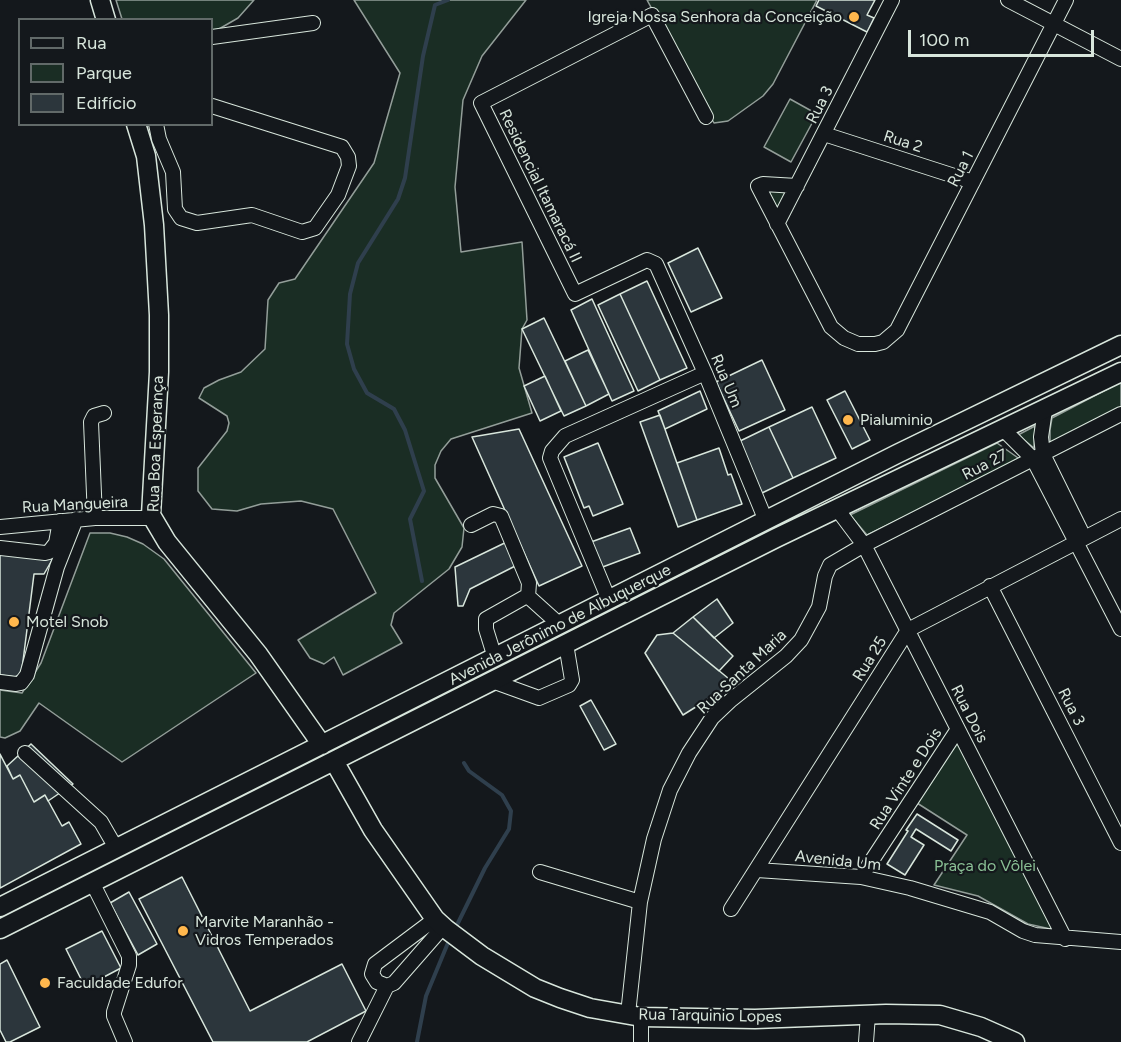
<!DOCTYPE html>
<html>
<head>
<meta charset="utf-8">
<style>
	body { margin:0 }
	#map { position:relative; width:1121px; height:1042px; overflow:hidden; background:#14181c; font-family:Figtree,sans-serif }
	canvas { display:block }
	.legend { position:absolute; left:18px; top:18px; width:195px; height:108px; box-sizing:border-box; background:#14181c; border:2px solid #626a69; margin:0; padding:8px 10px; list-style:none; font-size:18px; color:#d8e6dc }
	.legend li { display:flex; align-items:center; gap:12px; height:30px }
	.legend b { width:30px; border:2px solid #626a69 }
	.scale { position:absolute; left:908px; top:30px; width:186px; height:27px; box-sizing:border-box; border:3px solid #d8e6dc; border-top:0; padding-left:8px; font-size:18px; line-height:21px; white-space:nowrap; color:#d8e6dc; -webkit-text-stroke:4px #14181c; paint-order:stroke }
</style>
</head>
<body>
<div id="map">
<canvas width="1121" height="1042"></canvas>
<ul class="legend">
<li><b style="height:8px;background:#14181c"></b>Rua</li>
<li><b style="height:16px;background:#1a2d24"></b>Parque</li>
<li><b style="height:16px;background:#2c363c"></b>Edifício</li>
</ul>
<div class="scale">100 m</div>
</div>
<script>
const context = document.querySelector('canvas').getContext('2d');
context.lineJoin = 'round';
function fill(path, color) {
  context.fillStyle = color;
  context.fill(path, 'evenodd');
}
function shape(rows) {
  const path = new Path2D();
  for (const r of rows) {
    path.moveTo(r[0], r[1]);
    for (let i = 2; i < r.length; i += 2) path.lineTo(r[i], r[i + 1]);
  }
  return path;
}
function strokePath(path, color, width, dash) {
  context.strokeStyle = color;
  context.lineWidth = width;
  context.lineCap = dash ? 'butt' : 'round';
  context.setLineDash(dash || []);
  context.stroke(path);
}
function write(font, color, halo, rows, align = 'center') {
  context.font = font + ' Figtree,sans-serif';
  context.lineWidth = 4.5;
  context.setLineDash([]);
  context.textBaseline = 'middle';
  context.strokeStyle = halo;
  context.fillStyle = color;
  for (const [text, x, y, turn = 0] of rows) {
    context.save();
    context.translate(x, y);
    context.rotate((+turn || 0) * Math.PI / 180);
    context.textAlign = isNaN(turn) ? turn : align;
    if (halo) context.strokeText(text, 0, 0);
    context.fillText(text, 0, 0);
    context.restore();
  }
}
const green = shape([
	[116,0,254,0,238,18,212,33,212,20,122,19,116,0],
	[354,0,526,0,482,56,463,100,455,187,461,252,522,242,527,320,522,329,519,368,532,413,451,439,441,451,435,465,435,478,464,528,462,547,449,569,394,613,391,625,402,643,343,675,334,657,324,664,310,658,298,640,376,593,333,509,301,501,261,504,237,511,212,509,198,491,198,468,227,431,229,423,227,416,199,398,204,388,219,380,241,372,265,349,268,300,279,283,295,279,374,163,400,73,354,0],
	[647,0,817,0,773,84,763,96,728,121,714,123,647,0],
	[790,99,817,114,791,162,764,147,790,99],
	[794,187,780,213,768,191,794,187],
	[1121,382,1121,407,1050,445,1050,430,1052,418,1121,382],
	[1035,426,1034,448,1018,435,1035,426],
	[997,443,1021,460,867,535,850,515,997,443],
	[90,533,110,533,127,537,143,544,164,559,256,673,122,762,39,703,20,731,5,738,0,737,0,690,22,693,41,663,90,533],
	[957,740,1055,930,1028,924,978,896,934,885,967,835,917,803,957,740]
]);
fill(green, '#1a2d24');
strokePath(green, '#939e99', 1.5);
strokePath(shape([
	[422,581,410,519,424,491,405,430,394,409,367,393,354,369,347,344,350,294,358,263,398,199,405,178,423,56,435,5,448,0],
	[455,929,485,868,509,829,511,811,502,795,469,771,464,763],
	[417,1042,426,996,450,938]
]), '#2f3f4d', 4);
const building = shape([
	[819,0,875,0,867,15,874,18,867,32,816,6,819,0],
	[698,248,722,298,691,312,668,263,698,248],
	[647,281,687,368,660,380,620,294,647,281],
	[620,294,660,380,638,391,598,305,620,294],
	[592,299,634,391,612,401,571,310,592,299],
	[544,318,586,406,564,416,522,329,544,318],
	[588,350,609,394,586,406,565,361,588,350],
	[762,360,785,410,739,431,716,382,762,360],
	[545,376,561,411,540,421,524,386,545,376],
	[700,391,707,409,665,429,658,411,700,391],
	[845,391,870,440,852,449,827,400,845,391],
	[812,407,836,458,793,478,769,427,812,407],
	[660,415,697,520,678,527,640,422,660,415],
	[769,427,793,478,762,493,738,442,769,427],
	[519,429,582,566,539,586,472,437,519,429],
	[598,443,623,504,593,516,589,506,584,508,564,457,598,443],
	[719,448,728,475,731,474,742,504,697,520,677,463,719,448],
	[630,528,640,553,600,568,591,542,630,528],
	[517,537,527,560,470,589,463,606,458,606,455,567,517,537],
	[63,541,44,574,34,574,22,669,19,675,15,677,0,675,0,553,45,558,63,541],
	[717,599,733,623,714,638,693,617,717,599],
	[693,617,733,656,719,671,673,633,693,617],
	[673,633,734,683,683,715,645,653,657,635,673,633],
	[591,700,616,744,604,750,580,706,591,700],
	[31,744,73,784,48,801,45,795,34,802,20,775,13,779,7,766,31,744],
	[0,754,13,779,20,775,34,802,45,795,62,826,69,822,81,844,0,888,0,754],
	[917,814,958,840,951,851,916,829,911,837,924,845,905,875,887,864,908,831,906,830,917,814],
	[182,877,250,1011,342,964,366,1011,307,1042,213,1042,139,899,182,877],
	[129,892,157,944,138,955,110,903,129,892],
	[102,931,121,968,85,987,66,949,102,931],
	[7,960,40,1027,10,1042,6,1042,0,1030,0,964,7,960]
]);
fill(building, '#2c363c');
strokePath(building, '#d8e6dc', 1.5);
const minor = shape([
	[1008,0,1121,59],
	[212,37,313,23],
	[706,117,652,15,481,103,575,294,647,260,656,264,705,373,766,521],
	[156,124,159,139,173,172,175,209,181,218,197,223,252,215,302,232,315,228,338,195,349,166,348,157,342,147,212,106],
	[824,134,973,182],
	[797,186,763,184,758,186,831,327,844,338,858,344,875,344,883,342,897,330,1066,0],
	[777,224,892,0],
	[1045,410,1041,437,1043,454,1083,535],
	[1004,430,1033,459,1121,629],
	[837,509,864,545,1065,939],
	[95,518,91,422,94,416,104,413],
	[471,525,493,514,501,516,529,583,528,597],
	[0,527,95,518,152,518],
	[0,548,45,553,49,552,56,543,60,521],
	[990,586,1121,843],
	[609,600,550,458,552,451,565,436,705,373],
	[495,658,486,629,486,619,525,597,530,598,560,625],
	[492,681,539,698,569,685,572,680,566,644],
	[0,682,16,684,21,683,27,675,57,567,76,519],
	[25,753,101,822,116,848],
	[757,870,861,877,910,888,990,912,1023,931,1035,935,1121,942],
	[540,872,640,902],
	[861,877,958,729],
	[92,882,129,956,129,965,114,1012,114,1016,125,1042],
	[731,909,908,630,1121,519],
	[435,919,375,964,372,974,377,982,387,986,394,983,443,927],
	[628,1014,640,902,654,839,670,790,689,753,712,718,731,700,786,656,801,640,819,607,825,576,830,565,864,545,1121,414],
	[359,1042,387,986],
	[641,1042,641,1017],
	[866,1042,868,1015]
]);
const major = shape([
	[100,0,106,20],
	[136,124,146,156,154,225,159,315,159,372,151,515,167,542,258,654,322,745],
	[334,761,373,830,435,919,446,929,482,956,535,988,560,998,590,1008,641,1017,755,1019,886,1014,940,1015,981,1027,1015,1042],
	[0,907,897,454,1121,345],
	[0,929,776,538,1121,372]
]);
strokePath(minor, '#d8e6dc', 16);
strokePath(major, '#d8e6dc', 21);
strokePath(minor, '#14181c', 14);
strokePath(major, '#14181c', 18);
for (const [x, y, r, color] of [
	[854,17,6,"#ffb74d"],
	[848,420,6,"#ffb74d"],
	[14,622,6,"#ffb74d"],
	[183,931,6,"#ffb74d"],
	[45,983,6,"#ffb74d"]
]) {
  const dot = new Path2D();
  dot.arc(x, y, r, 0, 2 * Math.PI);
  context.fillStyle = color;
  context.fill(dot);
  strokePath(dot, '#14181c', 2);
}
write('16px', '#d8e6dc', '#14181c', [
	["Igreja Nossa Senhora da Conceição",842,17,"right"],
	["Pialuminio",860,420],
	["Motel Snob",26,622],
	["Marvite Maranhão -",195,922],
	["Vidros Temperados",195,940],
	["Faculdade Edufor",57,983]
], 'left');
write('16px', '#d8e6dc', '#14181c', [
	["Rua 3",820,105,-63],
	["Rua 2",903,142,18],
	["Rua 1",961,169,-63],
	["Residencial Itamaracá II",540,186,64],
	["Rua Um",726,381,67],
	["Rua Boa Esperança",156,444,-88],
	["Rua 27",985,465,-27],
	["Rua Mangueira",75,505,-3],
	["Avenida Jerônimo de Albuquerque",560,625,-27],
	["Rua 25",870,659,-58],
	["Rua Santa Maria",742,672,-43],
	["Rua 3",1071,707,63],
	["Rua Dois",969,714,63],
	["Rua Vinte e Dois",906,779,-57],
	["Avenida Um",838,861,6],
	["Rua Tarquinio Lopes",710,1016,1]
]);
write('16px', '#8ac095', '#14181c', [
	["Praça do Vôlei",985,866]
]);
</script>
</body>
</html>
